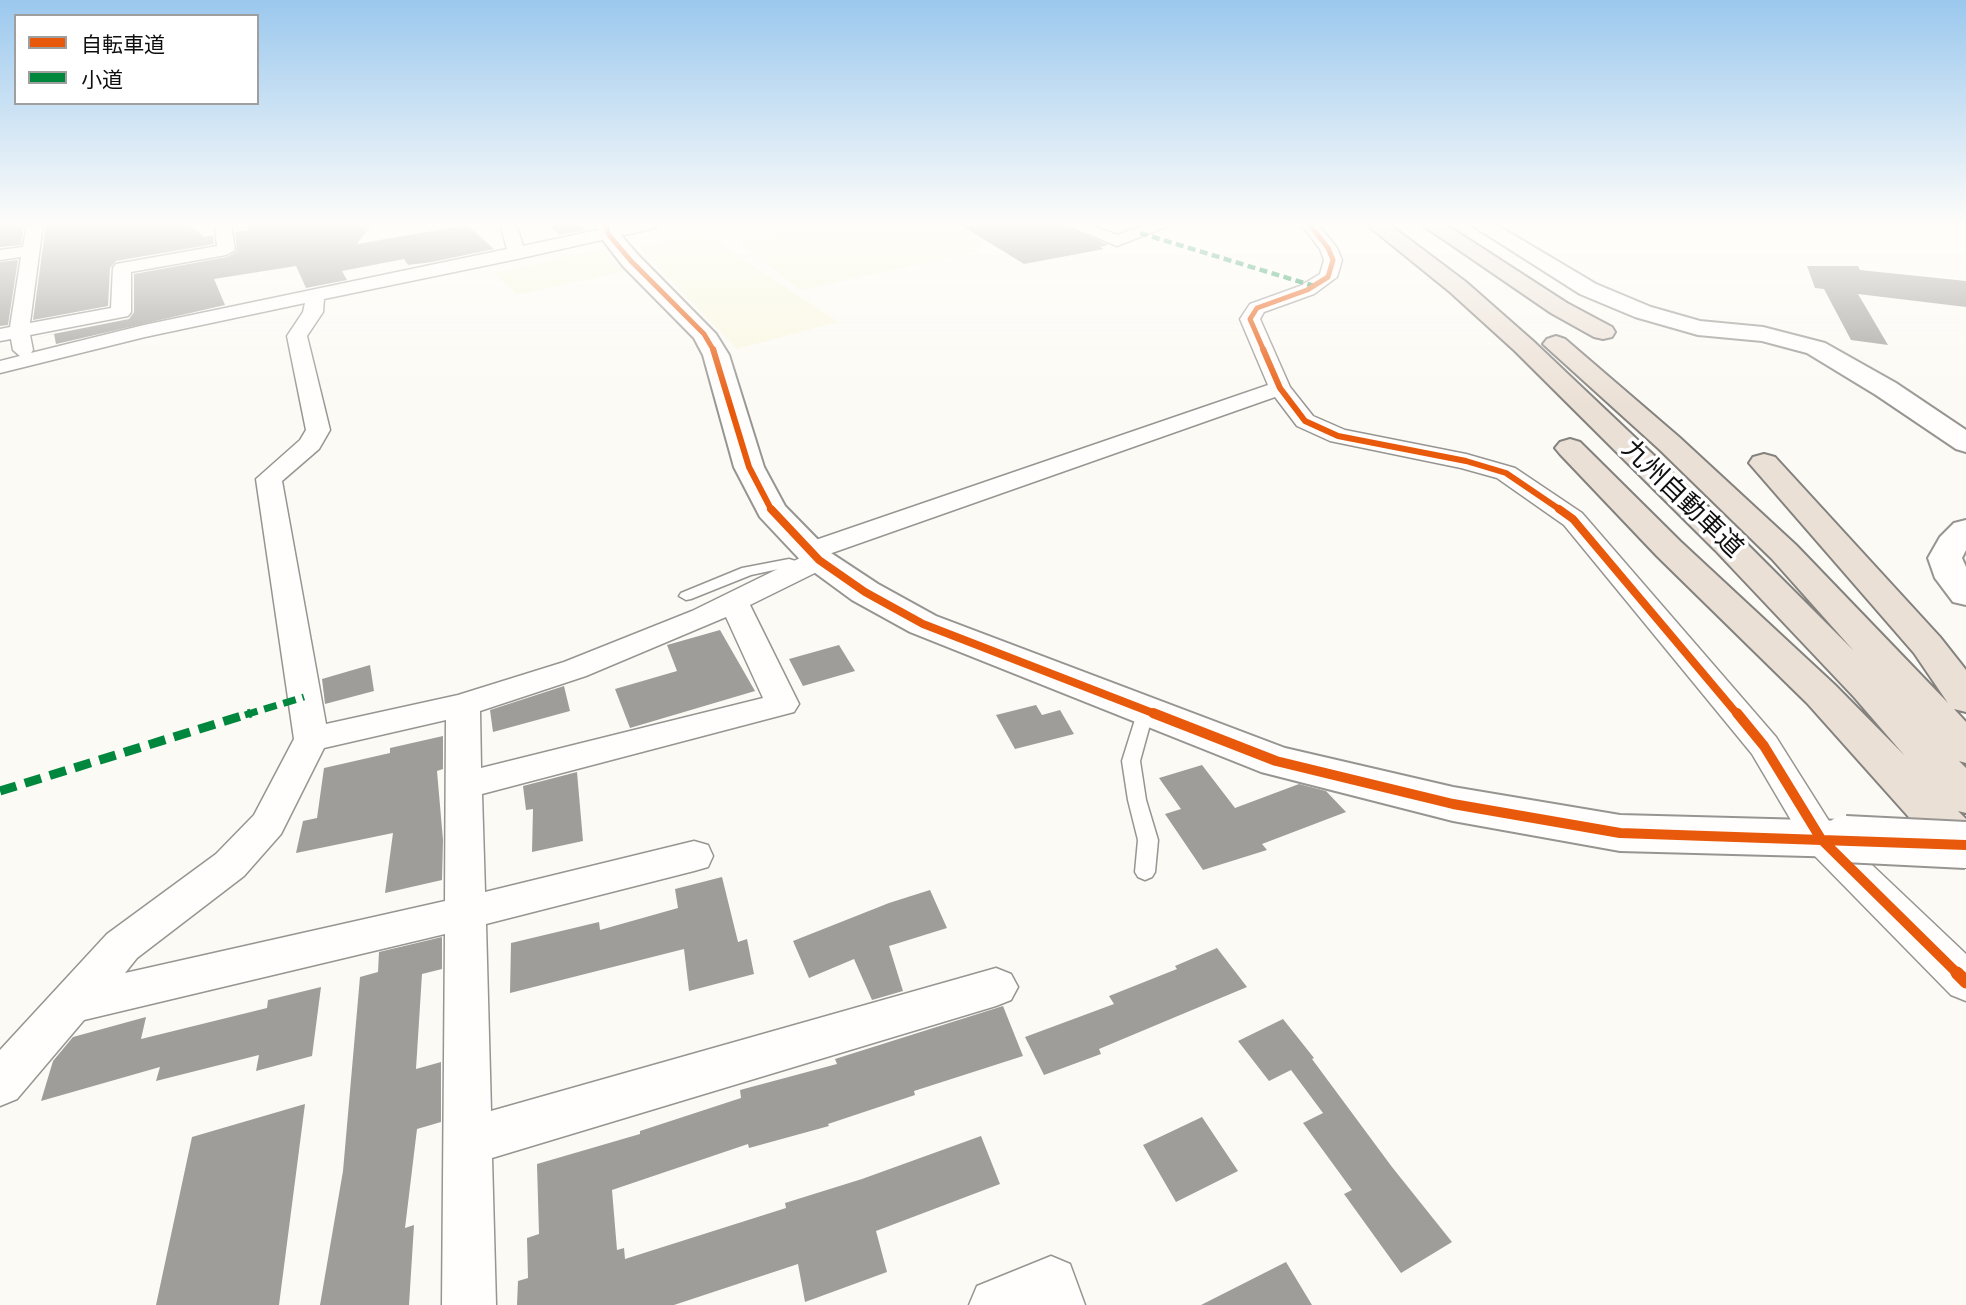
<!DOCTYPE html>
<html>
<head>
<meta charset="utf-8">
<style>
	body { margin:0 }
	#map { position:relative; width:1966px; height:1305px; overflow:hidden; background:#fcfaf4; font-family:"Zilla Slab","Noto Sans JP",serif }
	canvas { display:block }
	.legend { position:absolute; left:14px; top:14px; width:245px; height:91px; box-sizing:border-box; background:#fff; border:2px solid #9f9f9f; margin:0; padding:9px 12px; list-style:none; font-size:21px; color:#0f0f0f }
	.legend li { display:flex; align-items:center; gap:14px; height:35px }
	.legend b { width:35px; border:2px solid #9f9f9f }
</style>
</head>
<body>
<div id="map">
<canvas width="1966" height="1305"></canvas>
<ul class="legend">
<li><b style="height:9px;background:#e8590c"></b>自転車道</li>
<li><b style="height:9px;background:#00873e"></b>小道</li>
</ul>
</div>
<script>
const context = document.querySelector('canvas').getContext('2d');
context.lineJoin = 'round';
function fill(path, color) {
  context.fillStyle = color;
  context.fill(path, 'evenodd');
}
function shape(rows) {
  const path = new Path2D();
  for (const r of rows) {
    path.moveTo(r[0], r[1]);
    for (let i = 2; i < r.length; i += 2) path.lineTo(r[i], r[i + 1]);
  }
  return path;
}
function strokePath(path, color, width, dash) {
  context.strokeStyle = color;
  context.lineWidth = width;
  context.lineCap = dash ? 'butt' : 'round';
  context.setLineDash(dash || []);
  context.stroke(path);
}
function write(font, color, halo, rows, align = 'center') {
  context.font = font + ' "Zilla Slab","Noto Sans JP",serif';
  context.lineWidth = 7;
  context.setLineDash([]);
  context.textBaseline = 'middle';
  context.strokeStyle = halo;
  context.fillStyle = color;
  for (const [text, x, y, turn = 0] of rows) {
    context.save();
    context.translate(x, y);
    context.rotate((+turn || 0) * Math.PI / 180);
    context.textAlign = isNaN(turn) ? turn : align;
    if (halo) context.strokeText(text, 0, 0);
    context.fillText(text, 0, 0);
    context.restore();
  }
}
fill(shape([
	[827,224,951,224,987,244,974,247,981,251,800,290,737,242,829,226],
	[705,233,838,322,737,349,638,247],
	[603,248,631,270,517,295,494,273]
]), '#f9f7e0');
fill(shape([
	[0,224,24,224,21,245,0,247],
	[46,224,189,224,204,237,213,235,214,244,116,261,110,268,108,306,33,320],
	[248,224,372,224,357,244,467,225,494,249,432,262,408,265,404,259,342,271,347,280,306,288,296,266,214,279,225,305,56,344,54,334,33,338,129,319,134,312,134,274,227,257,237,251,235,232,248,230],
	[549,224,581,224,586,230,559,235],
	[959,224,1062,224,1108,245,1100,247,1104,249,1024,264],
	[18,260,8,325,0,326,0,262],
	[1807,266,1858,266,1860,270,1966,281,1966,307,1858,294,1888,345,1851,340,1824,289,1815,288],
	[720,630,755,691,630,728,615,689,677,671,667,645],
	[839,645,855,671,803,686,789,659],
	[370,665,374,691,325,704,322,679],
	[564,686,570,711,493,732,490,710],
	[1036,705,1042,715,1060,710,1074,734,1015,749,996,715],
	[443,736,443,769,437,771,443,840,442,880,385,893,393,833,296,853,303,821,317,818,324,768,390,753,390,748],
	[1202,765,1235,808,1299,784,1326,791,1346,812,1262,844,1267,850,1203,870,1165,814,1181,809,1159,778],
	[577,772,583,841,532,852,533,809,526,810,523,786],
	[722,877,738,942,747,939,754,974,689,991,684,949,510,993,511,943,599,922,600,930,678,908,675,889],
	[930,890,947,928,889,946,903,991,872,1000,854,959,809,978,793,941,889,903],
	[442,937,442,969,422,974,416,1069,441,1062,441,1122,417,1129,405,1228,414,1225,409,1305,320,1305,343,1171,360,977,378,972,379,952],
	[1217,948,1247,987,1099,1049,1101,1054,1044,1075,1025,1037,1114,1004,1109,996,1177,969,1175,966],
	[321,987,312,1056,256,1071,259,1055,156,1081,160,1067,41,1101,53,1061,73,1037,146,1017,141,1039,267,1008,268,1000],
	[1003,1006,1023,1056,914,1091,915,1095,828,1124,829,1126,749,1148,748,1144,612,1190,617,1250,624,1248,625,1259,786,1208,785,1203,862,1179,981,1136,1000,1184,876,1231,887,1272,805,1302,798,1264,674,1305,517,1305,518,1281,528,1278,527,1238,539,1234,537,1164,640,1134,640,1131,741,1098,740,1090,837,1064,835,1059],
	[1283,1019,1314,1058,1312,1059,1392,1167,1452,1242,1401,1273,1344,1194,1352,1190,1303,1123,1323,1113,1291,1070,1269,1081,1238,1041],
	[305,1104,279,1305,156,1305,192,1137],
	[1202,1117,1238,1171,1176,1202,1143,1145],
	[1286,1262,1312,1305,1201,1305]
]), '#9f9d99');
const service = shape([
	[789,559,809,565,811,568,804,572,788,567,751,575,691,599,686,600,679,596,681,593,742,568,789,559],
	[1146,704,1154,710,1140,761,1146,800,1158,840,1155,872,1152,877,1145,880,1138,877,1135,872,1138,840,1128,800,1122,761,1138,710,1146,704]
]);
const minor = shape([
	[27,224,43,224,30,323,111,308,113,268,116,264,217,246,215,224,231,224,235,250,226,255,131,272,131,312,128,316,30,335,33,350,31,353,144,325,507,249,500,224,516,224,523,246,625,224,659,224,651,229,517,259,324,299,323,312,307,336,330,430,319,449,282,481,326,724,458,695,564,662,692,611,802,557,797,551,801,545,1268,385,1240,319,1250,304,1300,286,1320,274,1324,260,1320,249,1301,224,1318,224,1337,248,1342,260,1337,277,1314,294,1264,312,1260,319,1290,387,1313,416,1345,430,1466,454,1515,468,1582,513,1776,737,1834,829,1966,954,1966,1001,1951,995,1808,849,1752,754,1564,525,1497,478,1461,468,1330,441,1297,426,1275,397,829,554,833,560,829,566,750,605,799,704,794,712,482,794,485,892,694,841,708,845,713,856,708,867,694,871,486,924,491,1111,996,968,1011,974,1018,987,1011,1000,996,1006,492,1158,496,1305,442,1305,445,934,84,1020,17,1099,0,1106,0,1050,107,934,216,854,254,815,294,739,256,479,300,440,306,430,287,336,303,312,305,303,145,337,0,373,0,361,20,356,13,350,11,339,0,341,0,329,10,327,21,257,0,260,0,250,23,247,27,224],
	[726,617,763,698,481,768,480,711,586,676,726,617],
	[446,720,445,901,125,973,137,958,244,876,281,834,324,748,446,720],
	[1064,224,1088,224,1117,235,1148,224,1173,224,1117,246,1064,224],
	[1051,1256,1070,1264,1085,1305,969,1305,977,1286,1051,1256]
]);
const tertiary = shape([
	[595,224,615,224,619,233,639,256,716,334,729,355,764,467,785,506,831,553,878,584,936,616,1285,748,1453,787,1620,815,1845,821,1861,826,1868,839,1861,852,1845,857,1620,851,1453,821,1261,772,910,632,852,600,807,567,760,517,734,467,703,355,694,338,623,266,599,235,595,224],
	[1470,224,1495,224,1596,284,1651,307,1700,321,1763,327,1825,343,1896,383,1966,430,1966,452,1956,449,1876,395,1807,353,1762,341,1698,335,1635,317,1580,294,1470,224],
	[1966,520,1966,550,1962,558,1966,567,1966,605,1953,602,1935,578,1928,558,1940,537,1954,523,1966,520]
]);
const motorway = shape([
	[1366,224,1389,224,1466,282,1533,341,1739,536,1854,651,1772,559,1659,449,1543,344,1547,339,1556,336,1565,339,1679,437,1796,545,1948,703,1914,653,1749,463,1753,457,1764,454,1775,457,1940,637,1966,670,1966,712,1954,709,1966,722,1966,763,1959,761,1966,768,1966,813,1958,811,1966,819,1966,867,1949,862,1807,703,1657,556,1560,454,1555,448,1560,442,1570,439,1580,442,1681,542,1835,685,1905,756,1854,697,1715,550,1515,351,1450,292,1366,224],
	[1421,224,1445,224,1567,303,1612,327,1615,332,1612,337,1603,339,1594,337,1551,313,1421,224]
]);
strokePath(service, '#969592', 3);
strokePath(minor, '#969592', 3);
strokePath(tertiary, '#969592', 4);
strokePath(motorway, '#83827f', 4);
fill(service, '#fffefd');
fill(minor, '#fffefd');
fill(tertiary, '#fffefd');
fill(motorway, '#ebe0d5');
const tertiaryBridge = shape([
	[1845,839,1966,845]
]);
strokePath(tertiaryBridge, '#969592', 50, []);
strokePath(tertiaryBridge, '#fffefd', 46);
strokePath(shape([
	[1140,233,1314,286]
]), '#00873e', 4.5, [8, 4.5]);
strokePath(shape([
	[245,715,304,697]
]), '#00873e', 7, [13, 7]);
strokePath(shape([
	[0,791,251,713]
]), '#00873e', 9, [17, 9]);
strokePath(shape([
	[605,224,609,235,631,261,704,334,714,351],
	[1264,351,1250,319,1257,308,1307,290,1328,277,1333,260,1328,248,1309,224]
]), '#e8590c', 5);
strokePath(shape([
	[713,349,749,467,772,511],
	[1263,349,1280,388,1305,421,1338,436,1466,461,1506,473,1562,511]
]), '#e8590c', 6);
strokePath(shape([
	[771,509,819,560,865,592,923,624,1158,715],
	[1559,509,1573,519,1738,715]
]), '#e8590c', 8);
strokePath(shape([
	[1153,713,1276,761,1453,804,1620,833,1966,845],
	[1737,713,1764,746,1821,839,1959,975]
]), '#e8590c', 10);
strokePath(shape([
	[1957,973,1966,982]
]), '#e8590c', 13);
const sky = context.createLinearGradient(0, 0, 0, 407);
sky.addColorStop(0, '#9bc8ee');
sky.addColorStop(0.55, '#fefdfa');
sky.addColorStop(1, '#fefdfa00');
context.fillStyle = sky;
context.fillRect(0, 0, 1966, 407);
write('26px', '#0f0f0f', '#fff', [
	["九州自動車道",1682,499,44]
]);
</script>
</body>
</html>
